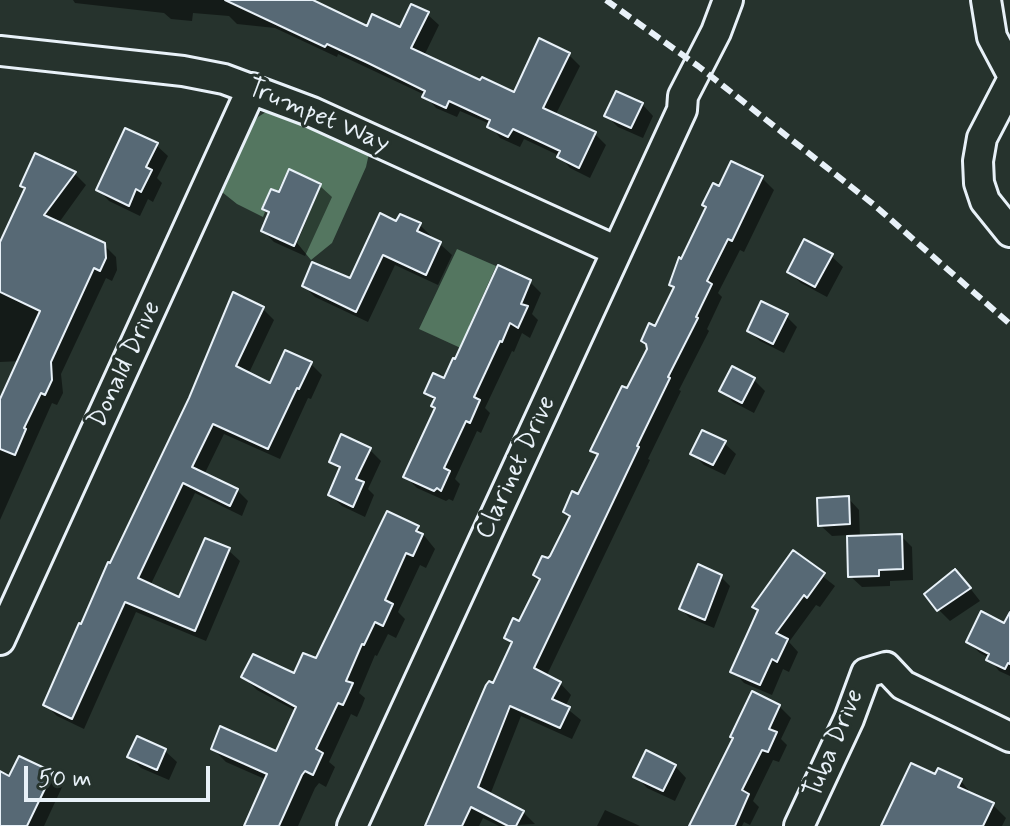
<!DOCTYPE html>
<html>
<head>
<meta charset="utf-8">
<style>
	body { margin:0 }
	#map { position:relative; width:1010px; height:826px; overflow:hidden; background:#26332d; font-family:Mynerve,sans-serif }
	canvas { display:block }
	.scale { position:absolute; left:24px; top:766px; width:186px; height:36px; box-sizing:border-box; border:4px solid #e8f1f8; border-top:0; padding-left:10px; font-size:24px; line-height:28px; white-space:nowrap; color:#e8f1f8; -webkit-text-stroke:6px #26332d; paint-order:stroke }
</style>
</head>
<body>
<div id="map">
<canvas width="1010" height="826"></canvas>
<div class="scale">50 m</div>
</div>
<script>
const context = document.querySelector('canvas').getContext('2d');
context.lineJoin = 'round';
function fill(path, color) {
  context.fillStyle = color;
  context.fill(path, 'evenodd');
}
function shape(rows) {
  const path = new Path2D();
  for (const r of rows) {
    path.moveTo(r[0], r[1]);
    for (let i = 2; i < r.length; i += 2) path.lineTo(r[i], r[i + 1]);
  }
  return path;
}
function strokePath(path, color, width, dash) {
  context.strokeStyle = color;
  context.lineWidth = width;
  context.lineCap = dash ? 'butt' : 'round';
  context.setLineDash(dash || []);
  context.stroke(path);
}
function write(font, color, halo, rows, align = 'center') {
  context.font = font + ' Mynerve,sans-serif';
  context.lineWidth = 6;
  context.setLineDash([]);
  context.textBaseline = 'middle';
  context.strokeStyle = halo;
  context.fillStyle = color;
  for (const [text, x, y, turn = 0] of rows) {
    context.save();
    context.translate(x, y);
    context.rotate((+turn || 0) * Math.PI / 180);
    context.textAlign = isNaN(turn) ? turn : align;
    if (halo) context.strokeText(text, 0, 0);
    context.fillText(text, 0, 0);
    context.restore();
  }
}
fill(shape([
	[269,110,370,149,366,167,332,243,311,260,297,243,322,183,288,169,278,191,271,188,261,209,265,212,263,217,237,204,222,192,249,129,258,117],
	[457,249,496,266,469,326,475,329,465,350,419,329]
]), '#547660');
fill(shape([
	[73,0,308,0,368,28,401,29,427,14,439,25,424,56,481,83,515,95,568,54,580,66,555,116,595,134,606,145,590,178,570,168,560,156,524,139,520,147,500,138,490,124,460,111,457,117,436,108,425,95,338,54,337,57,275,28,237,24,229,16,193,13,192,21,171,19,164,13,75,3],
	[642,104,653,116,643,138,618,127,607,116],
	[156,145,168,156,157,178,162,183,153,202,148,199,140,216,109,201,98,189],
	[290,172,320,186,332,197,305,256,274,242,263,231,270,214,265,209,280,195],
	[75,174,86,185,58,224,104,245,116,257,117,270,112,281,106,278,61,374,63,393,57,405,52,403,0,520,0,409,21,361,0,362,0,247],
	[762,178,774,190,744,252,740,250,718,293,722,297,707,329,709,331,679,390,681,391,648,459,650,460,546,677,560,683,571,695,565,707,581,720,572,739,521,716,490,795,523,812,535,824,499,826,483,818,479,826,428,826,513,644,507,638,520,624,541,580,536,575,549,561,571,518,565,512,579,497,599,456,593,450,628,391,649,349,656,328,675,288,682,261,720,189],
	[397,224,420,225,431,236,430,239,440,244,452,255,438,285,395,265,368,322,315,297,304,286,351,281],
	[831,256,843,267,827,297,801,283,789,272],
	[530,282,541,293,532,314,538,320,530,338,522,333,514,352,512,351,485,408,490,413,481,433,477,431,455,479,460,484,453,501,449,499,446,501,417,488,405,476,437,409,436,402,426,393,445,381],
	[262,308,274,320,248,375,271,386,311,364,322,375,311,399,308,398,280,459,224,434,204,475,237,490,248,501,242,516,195,493,150,586,180,600,228,550,240,561,206,641,136,612,84,729,57,716,46,705,111,565],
	[786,316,797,327,784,353,760,341,749,331],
	[754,380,765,391,754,413,733,402,721,390],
	[724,443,736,454,725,475,704,465,692,453],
	[370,450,381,461,368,489,374,495,365,517,342,506,330,495,341,471,331,462],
	[848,498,859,510,860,538,901,536,912,547,913,580,890,581,890,586,862,587,850,576,849,535,832,536,820,525],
	[418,528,435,549,426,568,420,565,398,612,405,619,396,638,388,634,377,656,375,655,359,693,365,698,362,706,357,717,351,714,329,762,335,767,326,787,319,783,315,788,298,826,246,826,267,780,226,762,213,749,277,753,296,711,257,690,244,677,295,676,317,661],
	[793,553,835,586,820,607,816,605,789,642,798,652,789,672,783,669,772,695,744,683,733,671,760,612,754,606],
	[721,577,730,586,714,628,690,618,681,609],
	[966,583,980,601,950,621,939,610],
	[1010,619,1010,676,999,671,989,658,980,653,968,642,1006,626],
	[779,706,791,718,781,739,787,745,779,762,773,760,753,801,759,807,750,825,744,822,742,826,692,826],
	[138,738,165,751,177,762,169,780,141,768,130,757],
	[675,766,686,778,675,801,647,788,636,776],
	[52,774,63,785,44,826,0,826,0,786],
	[935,777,961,781,973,796,993,805,1006,818,1002,826,883,826],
	[605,810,640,826,597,826]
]), '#0007');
const building = shape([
	[225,0,313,0,367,26,372,14,400,27,411,4,429,12,411,48,480,80,482,77,514,92,539,38,570,53,543,108,596,132,579,168,557,157,560,151,513,129,508,137,487,127,490,120,449,101,446,108,422,97,425,91,368,63,327,44,325,47,225,0],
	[616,91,643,103,631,128,604,116,616,91],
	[125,128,158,143,146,167,152,170,141,192,136,189,129,206,96,190,125,128],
	[35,153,76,172,44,215,105,243,106,258,100,271,94,268,78,303,51,362,52,380,45,395,41,393,24,428,26,429,15,455,0,449,0,399,40,311,0,292,0,242,25,188,20,186,35,153],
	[731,161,763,176,732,241,728,239,707,281,712,284,696,317,698,318,668,377,670,378,637,446,639,447,534,668,561,682,552,699,570,707,560,728,510,706,478,787,524,811,516,826,508,826,471,807,462,826,425,826,486,685,489,681,493,683,512,642,504,638,513,618,519,621,540,579,533,575,542,556,548,558,550,556,570,516,563,512,572,491,578,494,598,454,590,451,622,386,627,388,647,349,646,344,641,341,649,323,655,326,674,287,669,285,679,257,681,259,706,207,702,205,713,183,719,186,731,161],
	[289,169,321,184,294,246,261,231,269,212,262,209,271,189,279,192,289,169],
	[380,213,396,221,400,214,421,223,417,231,441,242,426,275,383,255,356,312,302,286,312,262,350,278,380,213],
	[804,239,833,254,815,287,787,272,804,239],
	[498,265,531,280,521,304,528,306,518,328,510,323,502,342,500,341,474,397,480,400,470,423,466,421,444,468,450,471,441,491,437,488,434,491,403,477,435,408,431,406,435,398,424,393,433,373,444,378,453,358,455,359,498,265],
	[233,292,264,307,236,366,270,383,285,350,312,362,299,389,297,388,268,449,213,424,192,467,238,489,230,506,183,483,138,578,179,597,205,538,230,548,195,631,125,602,72,719,43,705,79,623,81,624,108,562,110,563,189,398,233,292],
	[761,301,788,314,773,344,747,331,761,301],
	[732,366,755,378,742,403,719,391,732,366],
	[702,430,726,441,713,465,690,454,702,430],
	[341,434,371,448,356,479,364,482,353,507,328,495,340,467,329,462,341,434],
	[849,496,850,524,818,526,817,498,849,496],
	[387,511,419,526,416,531,423,534,413,556,406,553,385,600,393,604,383,626,375,622,364,645,362,644,346,681,353,683,349,692,343,705,338,703,316,749,323,753,313,775,305,771,302,775,279,826,244,826,267,774,211,749,220,726,276,751,296,707,241,677,253,654,294,673,303,653,316,658,387,511],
	[902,534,903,569,879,570,879,576,848,577,847,536,902,534],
	[793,550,825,573,807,598,804,595,776,633,788,639,777,662,772,659,760,685,730,672,758,610,752,607,793,550],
	[698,564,722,575,705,620,679,609,698,564],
	[955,569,971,588,937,611,924,594,955,569],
	[981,611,1004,623,1010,612,1010,664,1008,663,1005,669,986,660,989,654,966,642,981,611],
	[752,691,780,705,769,729,777,732,768,752,762,750,742,790,749,794,735,826,689,826,733,738,730,737,752,691],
	[137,736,166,749,157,770,127,757,137,736],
	[646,750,676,765,663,791,633,777,646,750],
	[19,756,53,772,27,826,0,826,0,771,9,776,19,756],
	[911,763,935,774,938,768,962,779,958,787,994,803,983,826,881,826,911,763]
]);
fill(building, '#576975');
strokePath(building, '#e8f1f8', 2);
const minor = shape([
	[986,0,992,37,1010,71],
	[0,51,183,71,224,79,312,112,617,251],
	[1010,84,982,138,978,161,979,183,985,201,1010,232],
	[0,640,252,88],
	[352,826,682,110,683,96,716,32,728,0],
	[799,826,849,719,866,673,886,667,903,685,1010,737]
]);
strokePath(minor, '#e8f1f8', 34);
strokePath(minor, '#26332d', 28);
strokePath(shape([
	[606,0,698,66,873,204,1010,324]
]), '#e8f1f8', 6, [12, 6]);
write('26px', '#e8f1f8', '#26332d', [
	["Trumpet Way",318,117,23],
	["Donald Drive",126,365,-65],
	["Clarinet Drive",517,468,-65],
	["Tuba Drive",835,744,-67]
]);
</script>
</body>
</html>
